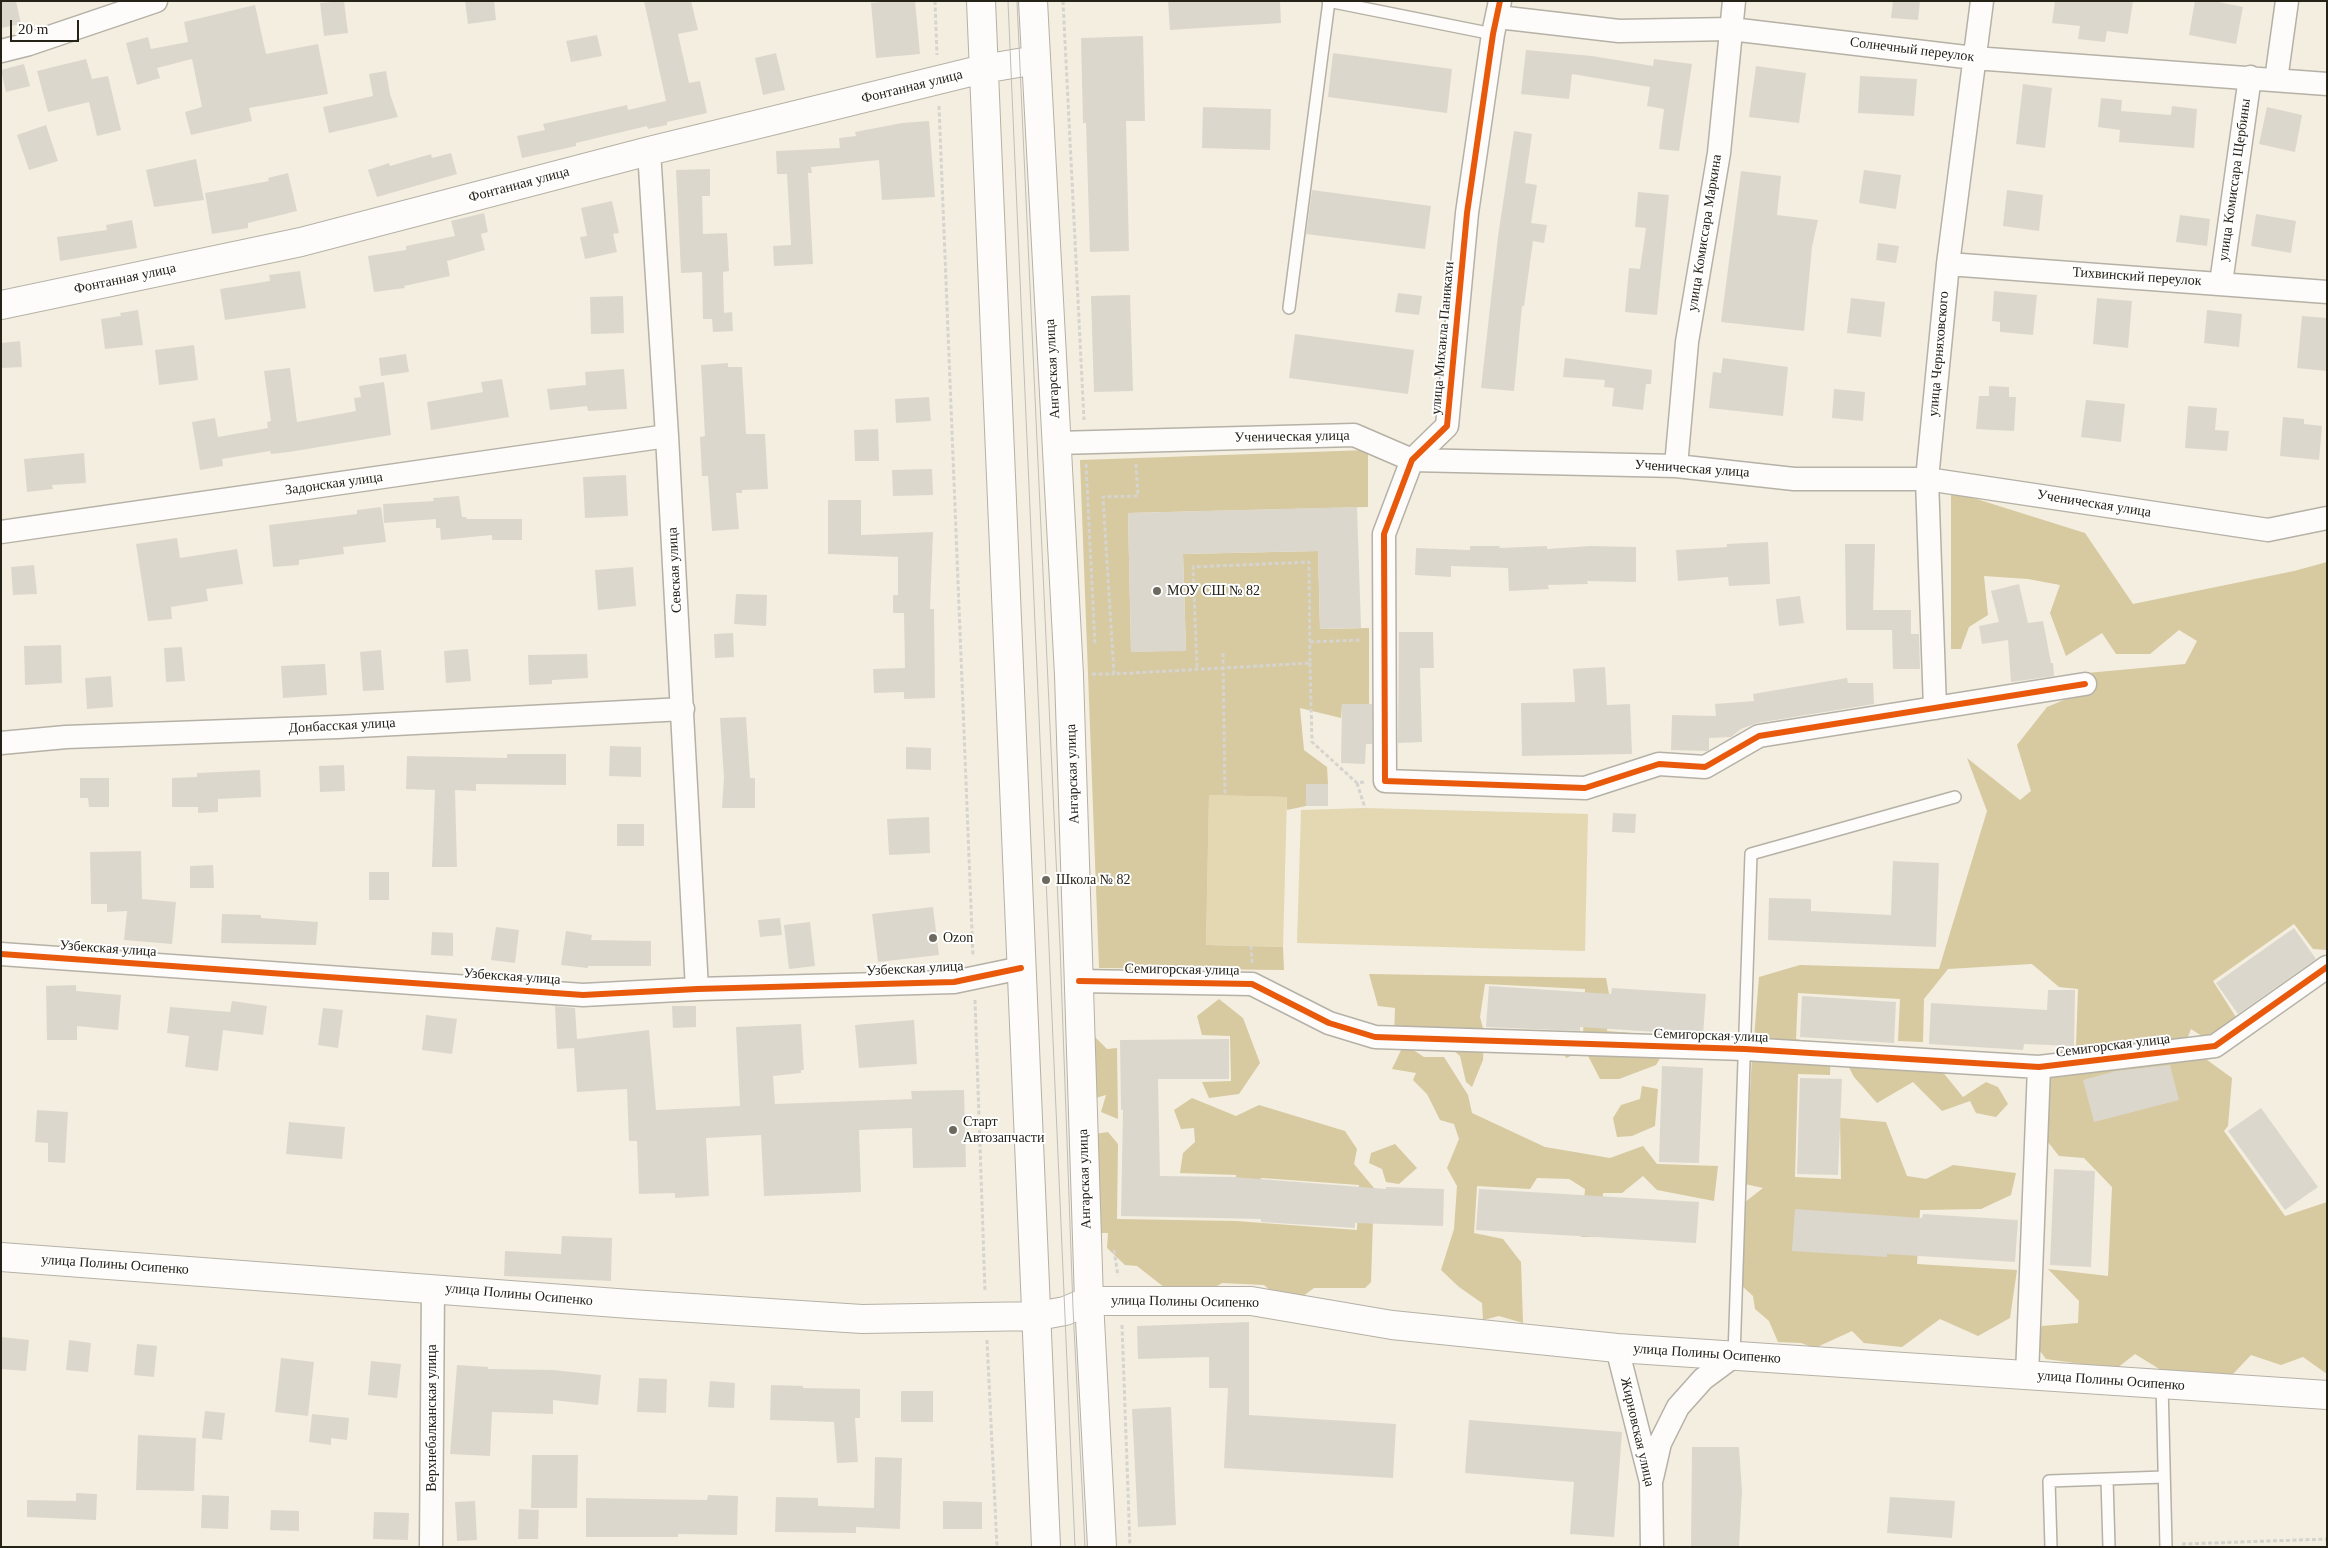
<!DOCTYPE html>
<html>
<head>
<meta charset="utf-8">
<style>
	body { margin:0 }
	#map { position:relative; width:2328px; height:1548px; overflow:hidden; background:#f3eedf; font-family:Georgia,serif }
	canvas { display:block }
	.frame { position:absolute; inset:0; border:2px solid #252218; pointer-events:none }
	.scale { position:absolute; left:10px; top:20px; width:69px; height:22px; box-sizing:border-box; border:2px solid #252218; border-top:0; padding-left:6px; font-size:15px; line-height:18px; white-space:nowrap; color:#252218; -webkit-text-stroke:4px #fff; paint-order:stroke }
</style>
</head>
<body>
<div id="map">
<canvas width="2328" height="1548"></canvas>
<div class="frame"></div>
<div class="scale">20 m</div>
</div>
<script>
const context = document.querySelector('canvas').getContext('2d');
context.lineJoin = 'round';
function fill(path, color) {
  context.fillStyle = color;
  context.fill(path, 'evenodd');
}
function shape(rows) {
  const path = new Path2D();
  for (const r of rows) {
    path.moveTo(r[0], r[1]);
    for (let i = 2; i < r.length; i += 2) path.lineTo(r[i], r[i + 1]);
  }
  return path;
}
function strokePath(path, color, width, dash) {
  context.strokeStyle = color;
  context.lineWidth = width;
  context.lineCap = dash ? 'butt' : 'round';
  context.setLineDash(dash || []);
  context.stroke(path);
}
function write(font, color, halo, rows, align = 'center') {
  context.font = font + ' Georgia,serif';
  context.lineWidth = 4;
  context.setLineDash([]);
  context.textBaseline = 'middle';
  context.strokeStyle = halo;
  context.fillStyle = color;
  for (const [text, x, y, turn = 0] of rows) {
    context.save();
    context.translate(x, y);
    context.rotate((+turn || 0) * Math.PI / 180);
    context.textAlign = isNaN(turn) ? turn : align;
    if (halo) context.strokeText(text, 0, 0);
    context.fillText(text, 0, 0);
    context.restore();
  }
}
fill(shape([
	[1209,795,1287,797,1283,947,1206,945],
	[1365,808,1588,814,1585,951,1297,943,1301,810]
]), '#e4d8b3');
fill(shape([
	[1368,450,1368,507,1128,513,1131,652,1186,650,1183,554,1318,551,1320,629,1369,628,1369,704,1342,704,1341,718,1300,708,1304,750,1327,767,1328,784,1306,784,1306,806,1287,810,1287,797,1209,795,1206,945,1283,947,1284,970,1099,968,1080,460],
	[1951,491,2085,533,2133,604,2294,571,2327,562,2327,950,2313,949,2294,924,2213,981,2246,1033,2227,1052,2191,1029,2185,1044,2232,1078,2228,1126,2224,1131,2285,1216,2327,1202,2327,1374,2303,1357,2281,1365,2251,1355,2232,1375,2161,1370,2135,1354,2116,1369,2046,1359,2034,1343,2042,1326,2078,1323,2079,1301,2048,1269,2108,1276,2112,1187,2084,1158,2059,1156,2040,1132,2048,1074,2067,1055,2058,1048,2076,1047,2078,989,2059,987,2032,964,1948,969,1924,999,1923,1042,1898,1041,1900,999,1798,993,1796,1039,1831,1046,1830,1075,1798,1074,1795,1177,1841,1179,1840,1118,1886,1122,1907,1176,1926,1179,1953,1165,2016,1173,2011,1195,1981,1209,1920,1210,1917,1264,2017,1270,2010,1318,1978,1336,1940,1319,1902,1347,1864,1343,1852,1331,1815,1348,1801,1343,1778,1342,1769,1321,1755,1309,1753,1296,1742,1286,1745,1202,1763,1188,1745,1184,1752,1057,1769,1042,1754,1038,1759,977,1800,965,1939,969,1987,811,1967,758,2020,800,2031,791,2017,745,2047,707,2083,692,2087,673,2185,664,2197,641,2179,630,2150,654,2116,654,2102,633,2066,656,2050,613,2060,585,2028,579,1984,576,1988,615,1969,627,1961,649,1951,649],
	[1369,974,1606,978,1609,994,1607,1031,1669,1036,1671,1040,1656,1065,1619,1079,1600,1079,1585,1050,1566,1058,1560,1045,1583,1036,1585,989,1485,984,1480,1017,1484,1032,1483,1060,1472,1087,1466,1082,1460,1056,1449,1047,1394,1036,1395,1008,1378,1006],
	[1219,999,1243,1018,1260,1063,1239,1094,1209,1098,1202,1082,1231,1081,1230,1036,1202,1035,1197,1016],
	[1086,1028,1107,1049,1117,1048,1118,1119,1101,1112,1106,1095,1088,1100],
	[1404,1044,1424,1057,1444,1057,1468,1095,1472,1113,1545,1147,1610,1158,1643,1146,1657,1164,1718,1166,1714,1201,1657,1190,1643,1176,1622,1193,1603,1193,1601,1237,1581,1237,1585,1189,1569,1179,1537,1178,1530,1189,1477,1186,1474,1233,1503,1239,1521,1262,1523,1323,1499,1316,1483,1320,1482,1303,1459,1287,1441,1270,1454,1229,1457,1186,1447,1168,1459,1139,1454,1124,1440,1120,1427,1094,1413,1080,1416,1073,1392,1069],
	[1845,1060,1937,1065,1963,1097,1986,1082,1998,1087,2008,1104,1996,1117,1976,1113,1970,1101,1942,1111,1913,1082,1877,1103,1854,1077],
	[1642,1086,1658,1089,1655,1126,1632,1136,1617,1137,1613,1118,1621,1105,1640,1099],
	[1192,1098,1236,1116,1259,1105,1345,1131,1357,1149,1354,1164,1374,1188,1371,1282,1365,1288,1314,1288,1303,1296,1277,1296,1264,1285,1222,1283,1209,1291,1169,1291,1137,1266,1125,1265,1107,1248,1108,1233,1093,1233,1088,1135,1108,1132,1118,1144,1117,1219,1236,1221,1357,1230,1359,1185,1262,1178,1240,1188,1236,1182,1236,1175,1180,1173,1183,1153,1195,1142,1194,1128,1181,1129,1174,1110],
	[1395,1144,1417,1168,1399,1184,1386,1182,1382,1169,1369,1163,1371,1153]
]), '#d7c9a0');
fill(shape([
	[1,1,16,1,21,24,1,28],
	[344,1,348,33,324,36,320,3],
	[465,1,494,1,496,20,468,24],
	[644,1,691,1,698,30,678,34,689,83,700,81,707,113,667,122,667,125,648,129,647,126,576,143,576,146,522,158,517,136,545,130,543,124,627,105,628,110,666,101],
	[894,1,915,1,920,54,876,58,871,3],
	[1168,1,1280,1,1281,23,1170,30],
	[1893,1,1920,1,1918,20,1891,18],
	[2055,1,2133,1,2128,34,2107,31,2105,42,2078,39,2080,26,2052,23],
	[2195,1,2214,1,2243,7,2236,44,2189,35],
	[255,5,266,54,318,44,328,94,249,108,252,121,191,135,185,112,202,107,192,59,157,68,160,78,137,85,126,43,148,37,151,49,188,42,184,22],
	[597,35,602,56,571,62,566,41],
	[1143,36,1145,121,1126,121,1129,251,1090,252,1086,123,1083,123,1081,38],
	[1526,50,1592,56,1653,66,1654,59,1692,64,1679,151,1659,149,1664,109,1647,106,1650,87,1572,74,1569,99,1521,94],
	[776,53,785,90,763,95,755,58],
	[1333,53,1452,69,1447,113,1328,97],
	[86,59,92,79,108,76,121,130,97,136,89,102,48,112,37,71],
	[24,64,30,86,6,92,1,70],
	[1756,66,1806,73,1799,123,1749,117],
	[386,71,390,94,398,117,329,133,323,107,373,96,369,74],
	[1860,76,1917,79,1914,116,1858,113],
	[2023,84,2052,88,2045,148,2016,144],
	[2101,98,2122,100,2121,111,2171,115,2172,106,2197,109,2194,148,2119,142,2120,130,2098,127],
	[1203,107,1271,109,1270,150,1202,148],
	[2267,107,2302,115,2295,152,2259,144],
	[929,121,935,197,882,200,879,160,811,167,812,173,808,173,813,264,774,266,773,246,791,245,787,174,777,174,776,151,840,148,839,138,856,136,855,132,902,123],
	[46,125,58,161,29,170,17,135],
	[1514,131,1532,134,1525,183,1537,185,1531,223,1547,225,1544,243,1533,241,1524,306,1522,306,1514,391,1481,388,1498,236],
	[451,153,457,174,377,197,368,170,389,163,390,166,431,154,432,158],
	[196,159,204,200,154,207,146,170],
	[710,169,710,196,702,196,703,234,727,233,729,271,723,272,724,313,732,312,733,331,713,332,712,319,703,319,702,272,681,273,676,170],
	[1864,170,1901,175,1896,209,1859,203],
	[1741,171,1781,176,1777,215,1818,220,1812,247,1804,331,1721,322],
	[288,173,297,211,248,223,248,228,212,234,205,193,269,181,268,178],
	[1312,190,1431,206,1425,249,1306,234],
	[2007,190,2043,195,2039,231,2003,226],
	[1638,192,1669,195,1657,315,1625,312,1629,268,1640,269,1646,228,1635,227],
	[612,201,619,233,613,234,617,252,585,259,580,237,587,236,581,208],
	[484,213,488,232,481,234,485,250,447,261,450,276,404,286,405,288,374,292,368,256,406,250,406,246,455,236,451,221],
	[2256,214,2296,221,2291,253,2251,246],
	[2180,215,2210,219,2207,246,2176,242],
	[132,220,137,248,60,261,57,237,107,230,106,225],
	[1878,243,1899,246,1896,263,1876,260],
	[300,271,306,308,225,320,220,289,270,281,269,275],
	[1994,291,2037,295,2033,335,2000,332,2000,322,1992,321],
	[1398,293,1422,296,1419,315,1395,312],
	[1130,295,1133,391,1094,392,1091,296],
	[623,296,624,333,591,334,590,297],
	[1851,298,1885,302,1881,337,1847,333],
	[2097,298,2132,301,2128,348,2093,344],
	[138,310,143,345,105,349,101,319,121,316,120,313],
	[2207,310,2242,314,2239,347,2204,343],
	[2302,316,2327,318,2327,371,2297,368],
	[1295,334,1414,350,1408,394,1289,378],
	[20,341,22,367,1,368,1,343],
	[194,345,198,380,159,385,155,350],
	[406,354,409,372,381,376,379,358],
	[1565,358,1652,370,1651,384,1646,384,1643,410,1612,406,1614,388,1604,387,1605,380,1563,377],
	[1723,358,1788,367,1783,416,1709,408,1713,372,1721,373],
	[728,363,728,367,742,367,746,434,765,434,768,489,742,490,742,493,736,493,739,529,712,531,708,476,702,476,700,437,705,436,701,365],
	[290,368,297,422,356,411,354,398,361,397,359,386,384,382,391,435,289,452,271,454,270,451,222,459,223,466,200,470,192,422,215,418,218,437,268,428,267,422,271,421,264,371],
	[624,369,627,409,588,411,587,406,550,410,547,389,586,385,585,372],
	[502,379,509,417,431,430,427,402,483,392,481,382],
	[1989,386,2009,387,2009,397,2016,397,2014,431,1976,429,1979,396,1989,396],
	[1834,389,1865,392,1863,421,1832,418],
	[929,397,931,421,896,423,895,399],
	[2086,400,2125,404,2121,442,2081,437],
	[2188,406,2217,408,2215,430,2229,431,2227,451,2185,448],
	[2283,417,2304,419,2304,424,2322,426,2319,460,2280,456],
	[878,429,879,461,855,461,854,430],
	[84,453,86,483,52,485,53,489,27,492,24,459],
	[932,469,933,495,893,496,892,470],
	[626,475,628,516,585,518,583,477],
	[459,496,462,517,466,517,467,519,522,519,522,540,492,540,492,535,441,540,440,528,436,528,436,519,384,523,383,504,434,501,433,498],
	[828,500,861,500,861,535,933,532,930,609,934,609,935,698,904,699,904,692,874,693,873,669,905,668,904,613,893,613,893,595,898,595,898,557,828,554],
	[381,507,386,542,343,547,344,554,299,560,299,565,273,567,269,525,357,514,357,510],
	[1357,507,1361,628,1320,629,1318,551,1183,554,1186,651,1131,652,1128,513],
	[177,538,180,558,237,549,243,584,206,589,208,601,171,607,172,619,148,621,136,544],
	[1768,542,1770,584,1729,586,1728,577,1678,581,1676,550,1727,547,1727,544],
	[1845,544,1875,544,1873,610,1911,610,1911,634,1919,634,1920,669,1893,669,1892,630,1846,630],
	[1470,546,1500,546,1499,548,1547,546,1547,549,1590,546,1636,547,1636,582,1587,581,1588,584,1548,585,1549,589,1509,591,1508,568,1451,566,1451,577,1415,575,1416,548,1470,550],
	[34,565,37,594,13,595,11,567],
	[633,567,636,606,598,610,595,570],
	[2019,584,2028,623,2043,621,2051,663,2053,663,2054,676,2011,682,2008,640,1982,644,1979,626,1999,622,1991,591],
	[736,594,767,595,766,626,734,624],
	[1800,596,1804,623,1779,626,1776,599],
	[1399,632,1433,632,1434,668,1420,668,1422,742,1398,743],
	[733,633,734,657,715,658,714,634],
	[61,645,62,683,25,685,24,646],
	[182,647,185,681,166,682,164,648],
	[468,649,471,681,446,683,444,651],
	[381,650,384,690,363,691,360,652],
	[587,654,588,678,552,680,552,684,529,685,528,655],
	[325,664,327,695,283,698,281,666],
	[1605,667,1607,705,1630,704,1632,754,1522,756,1521,703,1575,702,1573,669],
	[111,676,113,707,87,709,85,678],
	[1847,678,1848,683,1873,683,1874,704,1757,723,1741,729,1731,737,1709,738,1709,750,1707,751,1671,750,1672,715,1716,716,1715,704,1754,701,1753,694],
	[1342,704,1372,704,1372,744,1366,744,1365,764,1341,763],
	[746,717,750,778,755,778,755,808,722,808,724,778,720,718],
	[610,746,641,747,641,777,609,776],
	[906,747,931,748,931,770,906,769],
	[507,754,566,754,566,785,476,784,476,791,455,790,457,867,432,867,435,790,406,789,407,756,507,758],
	[344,765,345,791,320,792,319,766],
	[260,770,261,797,218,799,218,812,198,813,198,807,172,807,172,778,197,777,197,773],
	[80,778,109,778,109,807,89,807,88,798,80,798],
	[1306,784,1328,784,1328,806,1306,806],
	[1613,813,1636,814,1635,833,1612,832],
	[929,817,930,853,889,855,887,819],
	[617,824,644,824,644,846,617,846],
	[141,851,142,899,176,902,172,944,124,940,127,911,107,912,107,904,91,904,90,852],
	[1893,861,1939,863,1936,947,1768,940,1769,898,1811,899,1811,911,1891,915],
	[213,865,214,888,190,888,190,866],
	[369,872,389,872,389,900,369,900],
	[933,907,939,955,878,962,872,914],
	[222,914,261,915,261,918,318,922,316,945,221,943],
	[780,918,782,935,760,937,758,920],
	[810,922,815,966,789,969,784,925],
	[496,927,519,930,515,963,491,960],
	[2294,928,2316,959,2238,1014,2216,983],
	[566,931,592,935,591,940,651,941,651,966,588,966,588,968,561,965],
	[432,932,453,933,453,956,431,955],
	[76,985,76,991,121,995,118,1030,77,1026,77,1040,47,1040,46,986],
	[1489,986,1611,994,1612,988,1706,994,1703,1035,1580,1027,1580,1031,1486,1027],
	[2048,990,2075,990,2074,1046,2024,1044,2023,1050,1929,1044,1931,1003,2047,1010],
	[1802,996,1896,1002,1894,1043,1800,1037],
	[232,1001,267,1006,263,1035,223,1030,218,1071,185,1067,189,1036,167,1033,170,1007,230,1012],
	[555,1006,575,1008,577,1039,649,1030,656,1110,740,1106,736,1027,801,1024,804,1070,801,1070,801,1073,773,1076,775,1104,912,1099,911,1091,964,1090,966,1167,913,1168,912,1128,859,1130,861,1192,764,1196,761,1135,706,1138,709,1196,675,1198,675,1193,639,1194,637,1141,629,1141,627,1089,577,1092,574,1048,557,1049],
	[672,1006,696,1006,696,1027,673,1028],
	[323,1008,343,1010,338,1048,318,1045],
	[426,1015,457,1019,452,1054,422,1050],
	[914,1020,917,1064,859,1068,855,1025],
	[1229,1039,1229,1079,1158,1079,1160,1176,1234,1177,1386,1189,1386,1187,1444,1189,1443,1226,1355,1223,1355,1228,1261,1222,1261,1219,1121,1216,1123,1110,1121,1110,1120,1040],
	[2170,1065,2179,1100,2094,1122,2083,1080,2116,1071],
	[1662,1066,1703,1068,1699,1163,1659,1162],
	[1800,1078,1842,1079,1838,1175,1797,1174],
	[2261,1108,2318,1187,2285,1210,2228,1131],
	[37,1110,68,1112,65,1163,48,1162,48,1143,35,1142],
	[289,1122,345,1127,342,1159,286,1154],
	[2054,1169,2095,1171,2091,1267,2050,1265],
	[1479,1189,1699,1202,1696,1243,1476,1230],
	[1795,1209,1922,1218,1923,1214,2018,1220,2015,1262,1887,1254,1887,1257,1792,1251],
	[562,1236,612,1238,611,1281,504,1276,505,1251,561,1254],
	[1249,1322,1249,1415,1396,1424,1393,1478,1224,1468,1228,1388,1209,1388,1209,1357,1138,1359,1137,1326],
	[1,1337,29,1340,26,1371,1,1369],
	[69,1340,91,1343,88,1372,66,1370],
	[137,1344,157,1346,154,1377,134,1375],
	[281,1358,314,1362,308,1416,275,1412],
	[371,1361,401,1364,397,1398,368,1395],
	[457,1365,488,1367,488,1369,553,1370,601,1375,598,1405,553,1400,553,1414,492,1412,490,1456,450,1454],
	[639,1378,667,1379,666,1413,637,1412],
	[710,1381,735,1383,734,1408,708,1407],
	[771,1385,803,1386,803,1388,860,1389,860,1418,855,1418,858,1462,837,1463,834,1422,770,1420],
	[901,1391,933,1391,933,1422,901,1422],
	[1171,1407,1176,1525,1138,1527,1132,1409],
	[205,1411,225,1413,222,1440,202,1438],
	[312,1414,349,1418,347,1440,331,1438,331,1445,309,1442],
	[1469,1420,1622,1432,1614,1537,1570,1534,1574,1482,1465,1473],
	[138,1435,196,1438,194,1491,136,1490],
	[1692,1447,1739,1447,1742,1491,1739,1547,1691,1547],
	[532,1455,578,1455,577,1508,531,1508],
	[875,1457,902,1458,900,1529,856,1527,856,1533,775,1532,776,1497,818,1498,818,1506,874,1508],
	[76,1493,97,1494,96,1520,27,1517,27,1500,76,1501],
	[202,1495,229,1496,228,1529,201,1528],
	[708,1495,738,1496,737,1535,678,1534,678,1537,586,1537,586,1498,707,1500],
	[1890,1497,1955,1501,1952,1538,1887,1533],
	[475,1501,477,1540,457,1541,455,1502],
	[943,1501,982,1502,982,1529,943,1529],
	[519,1509,539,1510,538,1539,518,1539],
	[271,1510,299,1511,299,1531,270,1530],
	[374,1512,409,1513,408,1540,373,1539]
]), '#dcd7cc');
const service = shape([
	[1328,1,1493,34],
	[1289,308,1329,1],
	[1734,1356,1751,854,1955,797],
	[2162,1384,2166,1547],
	[2107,1479,2109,1547],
	[2051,1547,2049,1481,2164,1477]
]);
const minor = shape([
	[1500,1,1493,34,1467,213,1447,426,1412,460,1384,534,1385,781,1585,788,1659,764,1705,767,1759,736,2085,684],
	[1498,17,1619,31,1731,29,1974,58,2327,84],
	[1,51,29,44,156,1],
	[2276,80,2287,1],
	[649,151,667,436,697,989],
	[1948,264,2327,292],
	[2221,283,2250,77],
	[1057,443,1354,435,1412,460,1676,466,1794,479,1927,479,2268,530,2327,518],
	[1676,466,1687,342,1719,153,1734,1],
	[1,532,667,436],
	[1935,708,1927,479,1948,264,1982,1],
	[1,743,66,737,338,727,683,709],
	[1,954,583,995,697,989,954,982,1021,968],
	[1079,981,1252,984,1329,1023,1375,1037,1745,1049,2039,1067,2215,1046,2327,967],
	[1617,1348,1651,1482,1652,1547],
	[2027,1376,2039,1067],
	[1652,1478,1660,1443,1678,1407,1703,1379,1734,1356],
	[431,1547,433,1288]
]);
const secondary = shape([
	[981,1,1046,1547],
	[1033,1,1069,675,1089,1301,1102,1547],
	[1,305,301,242,649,151,983,69,1036,60],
	[1,1257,630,1304,862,1319,1038,1316,1065,1311,1089,1301,1251,1301,1392,1325,1617,1348,2327,1395]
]);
strokePath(service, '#b5b1a6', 14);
strokePath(minor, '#b5b1a6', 25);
strokePath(secondary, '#b5b1a6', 30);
strokePath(shape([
	[935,1,937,55],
	[1063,1,1084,420],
	[939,106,973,957],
	[1086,464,1095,645],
	[1136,464,1138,496,1103,497,1114,674,1223,668,1310,663,1309,562,1193,567,1197,669],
	[1310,642,1361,640],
	[1223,653,1225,795],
	[1310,663,1312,742,1357,783,1364,782],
	[1092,674,1114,674],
	[1357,783,1365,808],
	[1251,946,1252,963],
	[975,1000,985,1291],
	[1114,1250,1118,1276],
	[1122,1325,1130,1547],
	[987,1340,997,1547],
	[2182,1544,2327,1539]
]), '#d5d4cf', 3, [4, 2.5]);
strokePath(service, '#fdfcfa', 11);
strokePath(minor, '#fdfcfa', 22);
strokePath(secondary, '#fdfcfa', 28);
strokePath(shape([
	[1008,1,1075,1547],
	[1017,1,1060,946,1073,1308,1085,1547]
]), '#c0beba', 1);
strokePath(shape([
	[1500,1,1493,34,1467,213,1447,426,1412,460,1384,534,1385,781,1585,788,1659,764,1705,767,1759,736,2085,684],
	[1,954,583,995,697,989,954,982,1021,968],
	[1079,981,1252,984,1329,1023,1375,1037,1745,1049,2039,1067,2215,1046,2327,967]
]), '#e8590c', 6);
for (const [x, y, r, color] of [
	[1157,591,5,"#6d695e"],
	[1046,880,5,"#6d695e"],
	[933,938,5,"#6d695e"],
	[953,1130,5,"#6d695e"]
]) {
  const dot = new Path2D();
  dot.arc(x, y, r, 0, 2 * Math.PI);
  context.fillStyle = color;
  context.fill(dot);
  strokePath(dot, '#fff', 2);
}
write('14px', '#252218', '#fff', [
	["Солнечный переулок",1912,50,7],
	["Фонтанная улица",912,87,-14],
	["улица Комиссара Щербины",2235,180,-82],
	["Фонтанная улица",519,185,-15],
	["улица Комиссара Маркина",1705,233,-81],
	["Тихвинский переулок",2137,277,4],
	["Фонтанная улица",125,279,-12],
	["улица Михаила Паникахи",1443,338,-85],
	["улица Черняховского",1939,354,-85],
	["Ангарская улица",1053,369,-93],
	["Ученическая улица",1292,437,-1],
	["Ученическая улица",1692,469,4],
	["Задонская улица",334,484,-8],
	["Ученическая улица",2094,504,9],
	["Севская улица",675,570,-93],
	["Донбасская улица",342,726,-3],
	["Ангарская улица",1073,774,-92],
	["Узбекская улица",108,949,4],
	["Узбекская улица",915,969,-3],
	["Семигорская улица",1182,970,1],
	["Узбекская улица",512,977,4],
	["Семигорская улица",1711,1036,2],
	["Семигорская улица",2113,1046,-7],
	["Ангарская улица",1085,1179,-92],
	["улица Полины Осипенко",115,1265,4],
	["улица Полины Осипенко",519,1295,5],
	["улица Полины Осипенко",1185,1302,1],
	["улица Полины Осипенко",1707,1354,4],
	["улица Полины Осипенко",2111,1381,4],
	["Верхнебалканская улица",432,1418,-90],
	["Жирновская улица",1637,1432,77]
]);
write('14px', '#252218', '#fff', [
	["МОУ СШ № 82",1167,591],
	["Школа № 82",1056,880],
	["Ozon",943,938],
	["Старт",963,1122],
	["Автозапчасти",963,1138]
], 'left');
</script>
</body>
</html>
